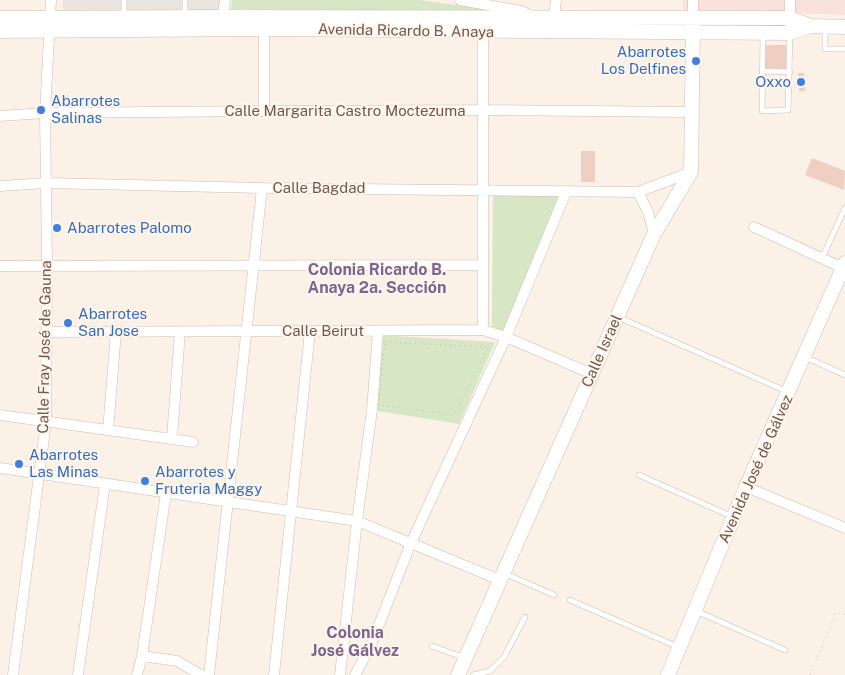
<!DOCTYPE html>
<html>
<head>
<meta charset="utf-8">
<style>
	body { margin:0 }
	canvas { display:block; background:#fbf1e7 }
</style>
</head>
<body>
<canvas width="845" height="675"></canvas>
<script>
const context = document.querySelector('canvas').getContext('2d');
context.lineJoin = 'round';
function fill(path, color) {
  context.fillStyle = color;
  context.fill(path, 'evenodd');
}
function shape(rows) {
  const path = new Path2D();
  for (const r of rows) {
    path.moveTo(r[0], r[1]);
    for (let i = 2; i < r.length; i += 2) path.lineTo(r[i], r[i + 1]);
  }
  return path;
}
function strokePath(path, color, width, dash) {
  context.strokeStyle = color;
  context.lineWidth = width;
  context.lineCap = dash ? 'butt' : 'round';
  context.setLineDash(dash || []);
  context.stroke(path);
}
function write(font, color, halo, rows, align = 'center') {
  context.font = font + ' "Public Sans",sans-serif';
  context.lineWidth = 4;
  context.setLineDash([]);
  context.textBaseline = 'middle';
  context.strokeStyle = halo;
  context.fillStyle = color;
  for (const [text, x, y, turn = 0] of rows) {
    context.save();
    context.translate(x, y);
    context.rotate((+turn || 0) * Math.PI / 180);
    context.textAlign = isNaN(turn) ? turn : align;
    if (halo) context.strokeText(text, 0, 0);
    context.fillText(text, 0, 0);
    context.restore();
  }
}
fill(shape([
	[683,0,845,0,845,15,683,9]
]), '#fae2dc');
fill(shape([
	[63,0,220,0,219,10,63,10]
]), '#ebe5e0');
fill(shape([
	[232,0,420,0,513,13,231,9],
	[493,195,559,195,504,332,492,326],
	[379,335,495,342,459,424,372,410]
]), '#d7e7c6');
fill(shape([
	[766,45,786,45,786,69,765,68],
	[798,73,804,73,805,91,799,91],
	[581,151,595,151,595,182,581,182],
	[812,158,845,171,844,190,805,175]
]), '#eecfc1');
const lane = shape([
	[124,0,124,16],
	[185,0,185,17],
	[825,27,825,49,845,49],
	[763,34,762,111,788,110,790,33],
	[762,71,790,72],
	[822,258,845,208],
	[618,317,786,391],
	[805,357,845,375],
	[639,475,733,517],
	[504,573,554,595],
	[570,600,678,647],
	[696,611,785,650],
	[432,646,465,658],
	[473,675,490,671,504,657,525,617]
]);
const street = shape([
	[460,0,521,11,532,16],
	[693,0,693,18],
	[790,0,790,24],
	[554,18,556,0],
	[222,23,225,0],
	[264,111,264,29],
	[0,116,45,113,264,111,483,110,691,112],
	[0,186,46,183,262,188,638,192,691,172],
	[638,192,648,212,654,234],
	[754,227,843,268],
	[0,266,483,265],
	[483,330,483,32],
	[46,332,483,330,506,337,592,374],
	[0,415,193,442],
	[108,430,116,332],
	[172,438,180,332],
	[0,468,357,521,500,580],
	[746,487,845,528],
	[142,656,177,661,201,675],
	[13,675,46,422,47,265,45,113,51,0],
	[78,675,105,484],
	[137,675,142,656,166,493],
	[209,675,262,188],
	[274,675,310,331],
	[340,675,357,521,372,410,378,331],
	[355,675,371,645,411,543,506,337,566,192]
]);
const secondary = shape([
	[0,18,223,17,790,18,811,26,845,27],
	[0,31,264,29,790,33,811,26],
	[458,675,654,234,691,172,693,25],
	[668,675,746,487,845,263]
]);
strokePath(lane, '#cebbb1', 6);
strokePath(street, '#cebbb1', 11);
strokePath(secondary, '#d0baaf', 15);
strokePath(shape([
	[385,342,488,347,454,415,379,405,385,342],
	[810,675,836,613,845,614]
]), '#d3b2a4', 1, [1, 4]);
strokePath(lane, '#fff', 5);
strokePath(street, '#fff', 10);
strokePath(secondary, '#fff', 14);
for (const [x, y, r, color] of [
	[696,61,5,"#3f7fe0"],
	[801,82,5,"#3f7fe0"],
	[41,110,5,"#3f7fe0"],
	[57,228,5,"#3f7fe0"],
	[68,323,5,"#3f7fe0"],
	[19,464,5,"#3f7fe0"],
	[145,481,5,"#3f7fe0"]
]) {
  const dot = new Path2D();
  dot.arc(x, y, r, 0, 2 * Math.PI);
  context.fillStyle = color;
  context.fill(dot);
  strokePath(dot, '#fef6ed', 2);
}
write('15px', '#73574d', '#fef6ed', [
	["Avenida Ricardo B. Anaya",406,31,1],
	["Calle Margarita Castro Moctezuma",345,111],
	["Calle Bagdad",319,188],
	["Calle Beirut",323,331],
	["Calle Fray José de Gauna",45,347,-89],
	["Calle Israel",602,351,-66],
	["Avenida José de Gálvez",756,469,-66]
]);
write('15px', '#366cbe', '#fef6ed', [
	["Abarrotes",686,52,"right"],
	["Los Delfines",686,69,"right"],
	["Oxxo",791,82,"right"],
	["Abarrotes",51,101],
	["Salinas",51,118],
	["Abarrotes Palomo",67,228],
	["Abarrotes",78,314],
	["San Jose",78,331],
	["Abarrotes",29,455],
	["Las Minas",29,472],
	["Abarrotes y",155,472],
	["Fruteria Maggy",155,489]
], 'left');
write('bold 16px', '#7d658f', '#fef6ed', [
	["Colonia Ricardo B.",377,270],
	["Anaya 2a. Sección",377,288],
	["Colonia",355,633],
	["José Gálvez",355,651]
]);
</script>
</body>
</html>
